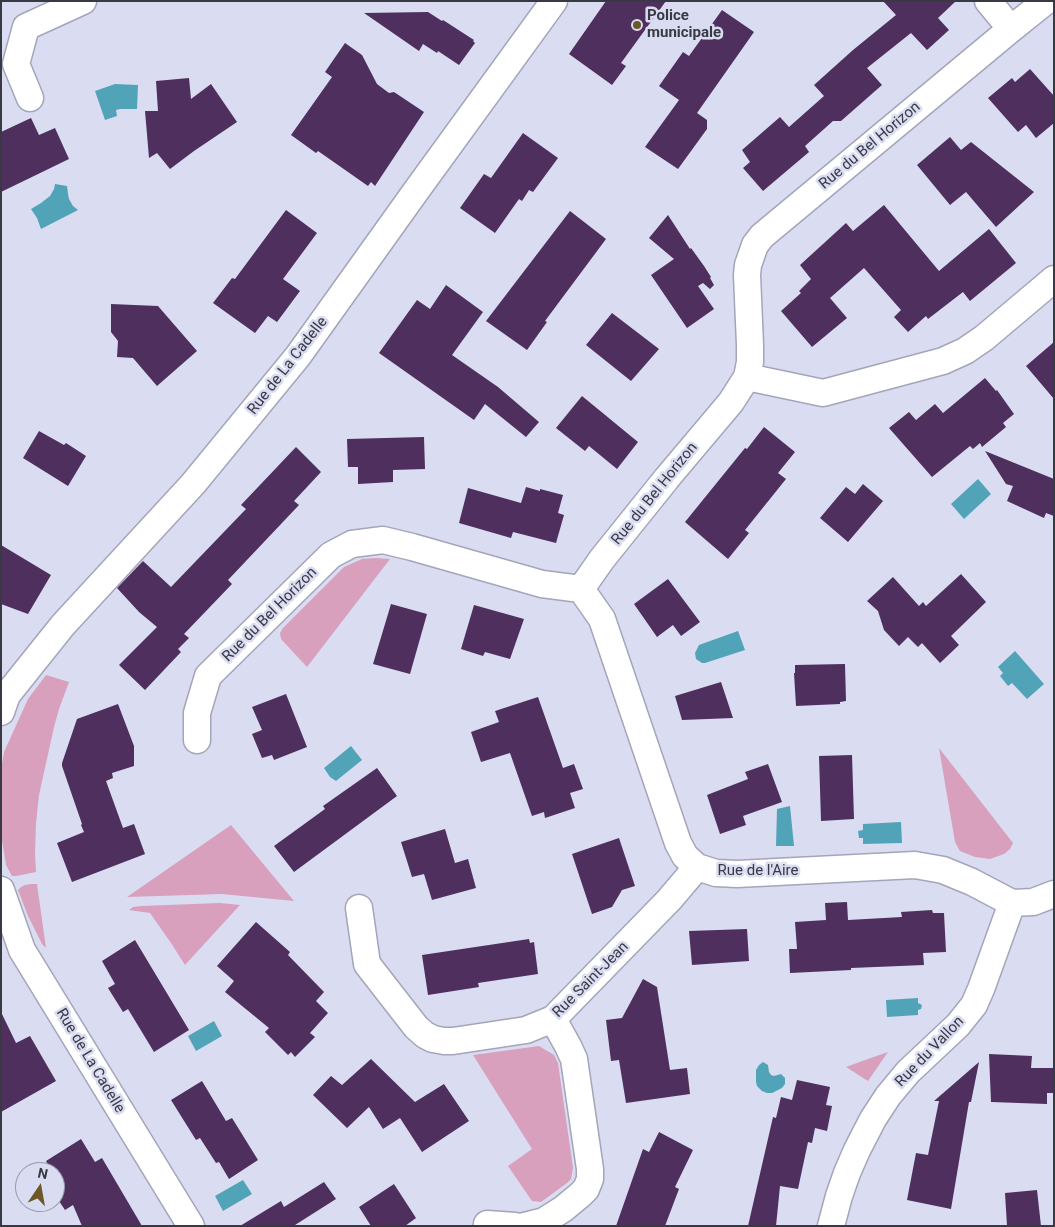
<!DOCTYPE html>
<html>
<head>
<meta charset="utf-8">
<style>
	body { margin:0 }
	#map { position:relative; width:1055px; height:1227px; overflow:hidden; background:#dadcf2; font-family:Roboto,sans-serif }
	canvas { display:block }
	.frame { position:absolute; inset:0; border:2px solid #383942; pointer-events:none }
	.north { position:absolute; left:15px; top:1162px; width:50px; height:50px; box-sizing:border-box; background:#dadcf2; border:1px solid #999bac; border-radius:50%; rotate:12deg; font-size:14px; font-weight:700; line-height:20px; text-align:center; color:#383942 }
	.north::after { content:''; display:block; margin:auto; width:18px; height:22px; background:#6d5727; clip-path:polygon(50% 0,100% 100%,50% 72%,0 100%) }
</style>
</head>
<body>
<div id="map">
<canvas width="1055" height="1227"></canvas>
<div class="frame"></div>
<div class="north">N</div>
</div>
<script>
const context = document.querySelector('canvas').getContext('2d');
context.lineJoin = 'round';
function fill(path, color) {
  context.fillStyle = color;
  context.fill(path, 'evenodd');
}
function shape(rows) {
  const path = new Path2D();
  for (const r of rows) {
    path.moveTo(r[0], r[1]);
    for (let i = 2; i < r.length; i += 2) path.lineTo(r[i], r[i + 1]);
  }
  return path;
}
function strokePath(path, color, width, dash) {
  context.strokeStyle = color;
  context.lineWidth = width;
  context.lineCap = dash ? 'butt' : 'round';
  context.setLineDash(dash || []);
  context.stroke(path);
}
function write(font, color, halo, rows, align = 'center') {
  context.font = font + ' Roboto,sans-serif';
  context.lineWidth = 5;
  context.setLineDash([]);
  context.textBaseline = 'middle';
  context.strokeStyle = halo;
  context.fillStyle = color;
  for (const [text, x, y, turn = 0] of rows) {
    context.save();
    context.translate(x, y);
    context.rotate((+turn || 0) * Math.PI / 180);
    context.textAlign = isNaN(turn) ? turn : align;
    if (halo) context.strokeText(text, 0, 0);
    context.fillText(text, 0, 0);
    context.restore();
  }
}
fill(shape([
	[376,558,390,559,307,667,281,639,280,633,283,628,344,567,362,559],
	[46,675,69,682,59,709,54,727,39,795,36,823,35,854,36,872,16,876,12,876,6,865,1,834,1,770,4,752,28,699],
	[939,748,1013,843,1010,849,1004,854,990,859,975,857,960,851,955,842],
	[231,825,294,901,222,894,127,897],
	[31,884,37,884,46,948,42,944,28,916,18,890,21,887,25,885],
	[220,903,240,905,185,965,171,943,150,913,129,910,133,907,141,906],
	[539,1046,554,1055,558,1063,573,1168,571,1179,567,1183,541,1202,532,1201,508,1166,532,1149,473,1055],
	[888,1052,868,1081,846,1067,865,1060]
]), '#d8a0bd');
fill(shape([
	[115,84,138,85,137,109,120,109,116,110,117,116,105,120,95,91],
	[55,184,67,186,68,194,69,199,73,206,78,210,41,229,37,218,31,209,41,203,50,196,54,189],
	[978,479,991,494,964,519,951,504],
	[738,631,745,650,705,663,702,663,696,659,695,653,699,645],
	[1015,651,1044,684,1027,699,1012,683,1008,686,1000,676,1003,673,998,667],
	[351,746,362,760,336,781,330,777,324,768],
	[790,806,794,846,776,846,777,809],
	[901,822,902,843,863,844,863,838,859,838,858,831,863,830,863,824],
	[918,998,918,1003,922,1005,921,1009,918,1010,918,1015,887,1017,886,1000],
	[214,1021,222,1036,196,1051,188,1036],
	[763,1062,768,1065,769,1072,771,1075,774,1076,781,1074,785,1078,785,1084,782,1088,772,1093,767,1093,762,1091,757,1086,756,1082,756,1070,759,1065],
	[243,1180,252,1194,223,1211,215,1196]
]), '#51a3b7');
fill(shape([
	[606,1,666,1,621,63,626,66,612,85,569,54],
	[883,1,956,1,938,18,949,30,927,50,911,33,867,68,882,85,841,121,833,121,805,146,809,152,763,191,743,168,750,162,742,150,780,117,789,127,824,96,814,85,853,50,896,15],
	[722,10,754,32,697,113,707,120,707,129,678,169,645,147,679,100,659,86,683,52,689,56],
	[428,12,442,21,443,20,474,40,473,41,475,43,459,65,438,51,437,53,423,44,419,51,364,13],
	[345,43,362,55,377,84,389,93,394,92,424,112,375,186,371,182,368,186,318,151,316,153,291,135,332,77,325,72],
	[1030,69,1054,96,1054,123,1036,138,1026,125,1018,132,988,98,1012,78,1015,82],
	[189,78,191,99,211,84,237,122,194,151,170,169,157,153,149,158,145,111,158,111,156,81],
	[31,118,39,135,55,128,69,159,1,192,1,132],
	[523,133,558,158,533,192,529,190,522,201,519,199,495,233,460,208,484,174,491,178],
	[950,137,961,150,971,142,1034,192,996,227,966,192,950,205,917,165],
	[884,205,939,271,989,229,1016,263,970,301,963,292,928,319,926,316,908,332,894,317,901,310,864,268,830,298,847,318,812,347,781,311,801,293,799,291,811,279,800,265,846,223,853,231],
	[286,210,317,233,283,279,300,291,277,322,268,316,255,333,213,303,232,278,235,279],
	[570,211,606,239,545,321,547,322,527,350,486,321],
	[668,215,690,249,691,248,704,266,711,277,710,278,714,285,710,289,703,283,698,286,714,309,687,328,651,275,674,259,649,238],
	[446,285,483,312,452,355,498,387,539,422,526,437,485,404,474,420,379,353,417,300,430,309],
	[111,304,158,306,197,351,157,386,133,358,117,357,118,341,111,332],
	[612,313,659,349,631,381,586,345],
	[1054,342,1054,399,1026,366],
	[985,378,996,391,997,390,1014,414,1003,423,1006,427,982,447,980,443,973,449,970,446,932,477,889,428,909,412,916,420,935,404,943,413],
	[582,396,638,442,617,469,589,446,585,451,556,428],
	[764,427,795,452,778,473,786,479,745,530,749,533,728,559,685,522,745,448,747,449],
	[39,431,64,445,66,443,86,456,68,486,23,458],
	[424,437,425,469,393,470,393,482,358,484,358,467,348,467,347,439],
	[296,447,321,472,294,501,299,505,228,580,232,584,184,634,189,638,178,649,181,652,145,690,119,665,157,627,139,612,117,588,143,561,171,587,246,509,241,505],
	[985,451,1054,479,1054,516,1046,513,1044,518,1007,501,1013,486,1006,484],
	[863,484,883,501,848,542,820,518,846,487,855,494],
	[526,487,540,491,540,489,563,495,558,513,564,515,556,543,513,532,511,538,459,523,468,488,521,503],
	[1,545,51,575,28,614,1,604],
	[961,574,986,602,951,636,959,645,940,663,922,643,918,647,908,637,899,646,884,630,878,611,867,601,893,577,919,606,923,602,926,606],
	[668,579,700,622,681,636,673,625,657,637,634,604],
	[391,604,427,614,410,674,373,664],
	[474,605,524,619,510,659,485,652,483,656,461,649],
	[845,664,846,701,840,702,840,704,796,706,794,673,795,673,795,665],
	[721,682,733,718,682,720,675,696],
	[286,694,307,747,274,760,272,755,262,758,252,734,262,730,252,707],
	[538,697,563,768,574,764,583,789,570,793,575,808,545,818,544,812,532,816,510,753,481,762,471,732,499,722,495,711],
	[118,704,134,746,134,766,112,773,113,778,106,781,123,828,134,824,145,854,72,882,57,843,84,832,81,825,82,824,62,766,62,763,77,719],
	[852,755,854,819,821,821,819,756],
	[768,764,782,802,743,816,746,825,720,834,707,795,748,779,745,772],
	[377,768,397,796,294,872,274,846,325,809,323,806],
	[445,829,455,863,468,859,476,888,432,900,424,874,412,877,401,842],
	[619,838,635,886,622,890,612,907,592,914,572,854],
	[847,902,848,920,902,917,901,912,932,910,933,913,944,913,946,952,923,953,924,965,851,968,851,970,790,973,789,949,797,949,795,922,826,920,825,903],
	[256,922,290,952,288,955,324,992,316,1001,328,1013,310,1033,315,1037,295,1057,291,1052,288,1055,265,1032,269,1028,225,992,234,981,217,966],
	[747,929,749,961,692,965,689,931],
	[529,939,530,943,534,942,538,974,478,983,479,987,428,995,422,955],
	[135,940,189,1030,154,1052,128,1009,123,1012,108,988,115,984,102,961],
	[643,979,657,987,670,1070,687,1068,690,1094,626,1103,619,1060,611,1061,606,1020,622,1018],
	[1,1012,16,1043,30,1036,56,1081,1,1112],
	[989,1054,1032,1056,1031,1068,1054,1068,1054,1093,1047,1093,1047,1104,991,1102],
	[371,1059,415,1102,444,1084,469,1121,422,1152,400,1118,383,1129,369,1107,347,1128,313,1095,331,1076,342,1085],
	[979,1062,971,1102,969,1102,951,1209,907,1200,916,1153,928,1155,939,1101,934,1101],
	[797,1080,830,1087,826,1105,832,1106,827,1131,815,1128,812,1143,808,1142,798,1189,780,1186,776,1226,748,1226,773,1117,776,1118,781,1097,792,1100],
	[202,1081,226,1121,232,1118,258,1160,229,1179,219,1162,216,1163,200,1138,196,1140,171,1100],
	[659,1132,693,1150,675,1187,679,1189,665,1226,616,1226,643,1149,649,1152],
	[81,1139,95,1162,102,1158,142,1226,82,1226,73,1205,65,1210,55,1195,55,1172,52,1172,46,1161],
	[324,1182,336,1199,295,1225,296,1226,240,1226,281,1201,284,1207],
	[394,1184,416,1218,405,1226,371,1226,359,1207],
	[1037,1190,1041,1226,1007,1226,1005,1193]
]), '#4e2f5d');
const minor = shape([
	[988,1,1011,29],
	[30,98,16,64,26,27,83,1],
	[747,377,823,393,943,361,965,351,984,338,1054,279],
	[581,589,602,619,678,843,685,856,697,867,716,873,737,874,915,865,943,870,972,882,1012,903,1033,902,1054,894],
	[1,712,7,695,63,625,193,484,298,356,416,191,554,1],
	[197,740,197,713,208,676,331,555,352,544,383,540,412,547,542,584,581,589,602,559,667,478,731,402,747,377,750,362,750,345,747,275,748,265,755,245,762,236,1011,29,1046,1],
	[1,890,22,950,191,1226],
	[359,908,367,964,416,1027,425,1035,433,1039,444,1041,453,1041,526,1030,553,1019,669,900,697,867],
	[487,1224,515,1226],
	[524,1226,544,1221,563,1209,580,1195,586,1189,590,1179,590,1169,574,1059,568,1046,553,1019],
	[831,1226,839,1196,847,1173,857,1150,873,1119,888,1096,908,1072,958,1025,974,1005,981,989,1012,903]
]);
strokePath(minor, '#a3a5ba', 29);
strokePath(minor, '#fff', 26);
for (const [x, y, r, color] of [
	[637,25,5,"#6d5727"]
]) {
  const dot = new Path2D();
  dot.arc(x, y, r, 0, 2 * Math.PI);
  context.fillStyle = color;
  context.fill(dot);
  strokePath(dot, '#dadcf2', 2);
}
write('bold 15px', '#383942', '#dadcf2', [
	["Police",647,16],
	["municipale",647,33]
], 'left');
write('15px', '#383942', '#dadcf2', [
	["Rue du Bel Horizon",870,146,-40],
	["Rue de La Cadelle",288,366,-52],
	["Rue du Bel Horizon",655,494,-51],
	["Rue du Bel Horizon",270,615,-45],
	["Rue de l'Aire",758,871],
	["Rue Saint-Jean",591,980,-45],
	["Rue du Vallon",930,1052,-46],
	["Rue de La Cadelle",90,1061,59]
]);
</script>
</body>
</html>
